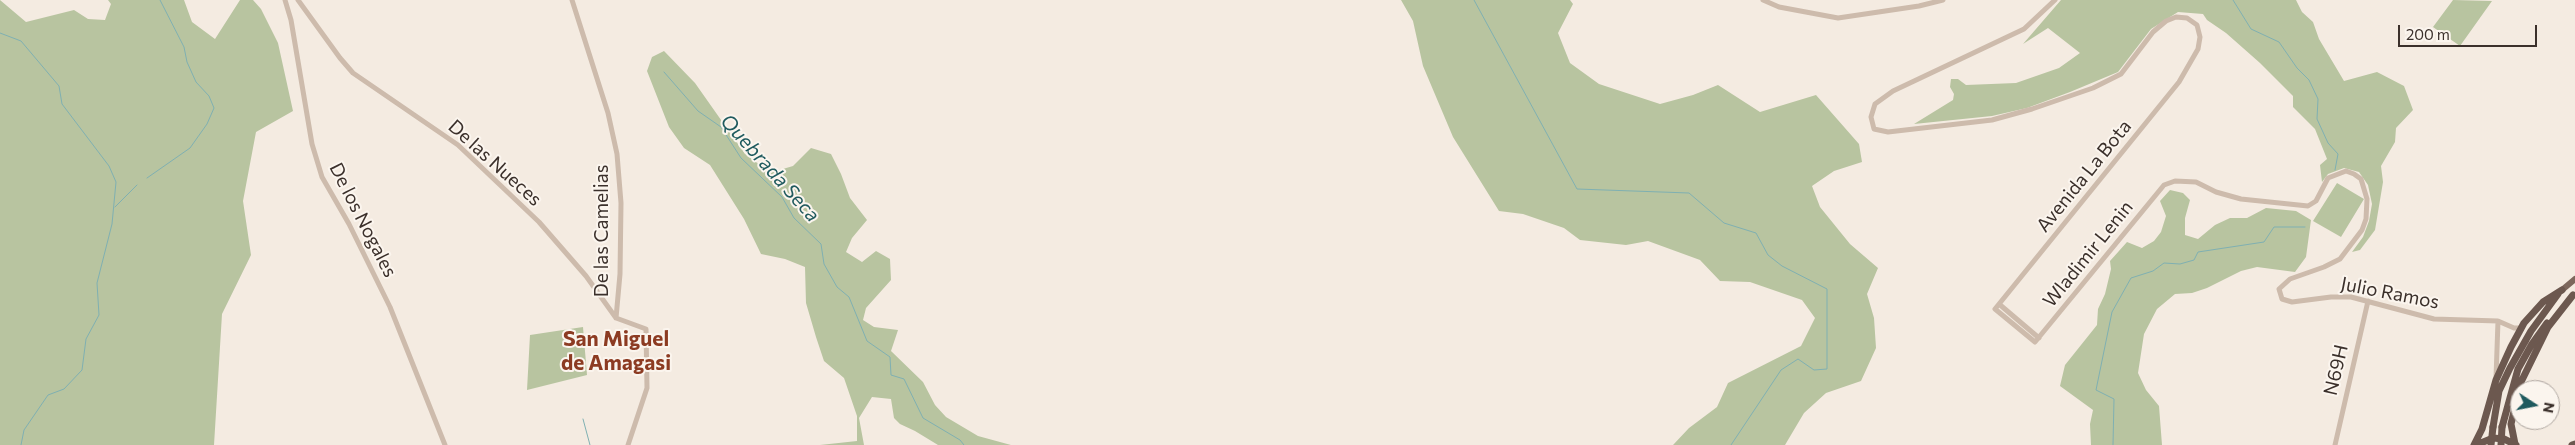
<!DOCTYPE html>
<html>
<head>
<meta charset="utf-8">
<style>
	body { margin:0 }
	#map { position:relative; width:2575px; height:445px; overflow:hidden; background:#f4ebe1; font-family:Commissioner,sans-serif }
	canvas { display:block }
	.north { position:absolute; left:2510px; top:380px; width:50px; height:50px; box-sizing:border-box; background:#fbf5ee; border:1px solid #aea6a0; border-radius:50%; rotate:101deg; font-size:14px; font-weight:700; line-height:20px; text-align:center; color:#3b302b }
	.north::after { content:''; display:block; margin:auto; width:18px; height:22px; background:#1f5a5e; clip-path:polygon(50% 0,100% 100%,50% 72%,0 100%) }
	.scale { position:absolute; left:2398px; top:25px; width:139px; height:22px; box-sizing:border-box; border:2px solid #3b302b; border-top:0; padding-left:6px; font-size:15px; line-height:18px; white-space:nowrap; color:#3b302b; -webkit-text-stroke:4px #fbf5ee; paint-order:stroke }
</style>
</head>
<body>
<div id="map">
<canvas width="2575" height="445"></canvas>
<div class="north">N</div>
<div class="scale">200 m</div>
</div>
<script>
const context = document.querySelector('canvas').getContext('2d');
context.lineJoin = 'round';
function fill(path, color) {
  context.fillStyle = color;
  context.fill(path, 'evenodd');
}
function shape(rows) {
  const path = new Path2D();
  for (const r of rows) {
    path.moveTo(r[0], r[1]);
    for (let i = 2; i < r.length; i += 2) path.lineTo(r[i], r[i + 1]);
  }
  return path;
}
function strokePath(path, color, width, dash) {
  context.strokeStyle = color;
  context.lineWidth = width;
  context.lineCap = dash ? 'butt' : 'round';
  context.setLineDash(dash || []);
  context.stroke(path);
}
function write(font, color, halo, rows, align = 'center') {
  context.font = font + ' Commissioner,sans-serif';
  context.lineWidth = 4;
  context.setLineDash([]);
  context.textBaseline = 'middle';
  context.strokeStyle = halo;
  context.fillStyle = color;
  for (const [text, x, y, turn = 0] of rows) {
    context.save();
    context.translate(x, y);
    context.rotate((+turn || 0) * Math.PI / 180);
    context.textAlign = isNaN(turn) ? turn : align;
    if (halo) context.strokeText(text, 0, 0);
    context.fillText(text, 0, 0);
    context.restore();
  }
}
fill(shape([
	[0,0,26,22,74,10,88,19,105,20,111,4,108,0,184,0,192,22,215,39,240,0,253,0,261,9,278,43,293,111,256,132,243,201,251,255,222,314,214,445,0,445],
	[1401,0,1570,0,1573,4,1558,33,1570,63,1599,84,1660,104,1693,95,1718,85,1760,112,1816,95,1859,144,1862,162,1834,171,1812,186,1820,207,1850,244,1878,268,1867,294,1874,318,1876,348,1861,381,1826,393,1804,413,1785,445,1673,445,1689,428,1717,407,1728,383,1801,346,1815,318,1802,300,1750,282,1720,281,1700,260,1648,241,1626,245,1580,240,1564,228,1523,214,1499,211,1453,137,1423,66,1413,21],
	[2061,0,2296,0,2302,12,2313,22,2319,39,2344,81,2377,72,2404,86,2413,110,2396,128,2395,142,2381,166,2383,182,2375,230,2360,250,2352,252,2363,237,2369,221,2372,204,2368,185,2359,172,2344,168,2328,174,2322,182,2320,165,2327,159,2315,129,2293,107,2293,96,2260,63,2226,33,2207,20,2203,14,2178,12,2151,29,2118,72,2070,92,2027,108,1992,116,1914,124,1953,100,1954,94,1950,87,1951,79,1958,79,1966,85,2016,83,2059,68,2080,53,2048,28,2023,44],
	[2453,0,2492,1,2460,46,2433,27],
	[664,51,695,83,745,154,764,168,776,171,793,166,811,148,831,154,841,174,850,198,867,220,852,238,846,252,862,262,876,251,890,259,891,280,866,308,863,320,874,327,898,330,891,351,923,382,935,405,946,417,978,436,1011,445,1025,445,938,445,915,431,900,424,894,418,891,399,872,397,859,418,864,445,820,445,857,441,857,416,844,378,824,361,816,337,806,303,805,267,785,259,761,254,744,219,710,165,684,148,669,127,647,71,652,57],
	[2337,183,2364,199,2341,237,2313,221],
	[2170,190,2183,193,2190,200,2185,218,2185,235,2198,239,2215,225,2230,218,2247,218,2266,208,2296,211,2311,220,2306,257,2295,272,2257,267,2241,271,2207,288,2192,293,2175,294,2157,309,2144,334,2138,373,2146,390,2159,406,2162,445,2091,445,2090,424,2093,410,2060,386,2065,365,2097,325,2098,309,2105,294,2111,269,2110,261,2127,242,2142,248,2154,241,2161,232,2166,216,2160,201],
	[583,327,587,375,527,390,530,335]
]), '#b8c4a0');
strokePath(shape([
	[1474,0,1577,189,1689,193,1724,223,1756,233,1768,255,1782,266,1827,289,1827,369,1814,370,1798,359,1781,370,1731,445],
	[2233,0,2251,29,2279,42,2297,68,2309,80,2318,99,2317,119,2328,143,2338,154,2335,170],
	[0,33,21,41,59,86,62,104,109,166,116,182,112,224,97,283,99,315,86,339,82,370,64,389,48,395,24,430,21,445],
	[664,72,698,111,721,127,741,158,782,197,794,218,821,244,824,264,837,287,849,297,867,341,890,357,891,375,904,379,923,418,960,440,964,445],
	[147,178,190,148,207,124,214,108,209,96,196,82,187,62,184,47,160,0],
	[115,207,137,185],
	[583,419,590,445],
	[2113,445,2114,399,2096,390,2112,312,2131,278,2153,271,2164,263,2180,264,2194,260,2198,252,2264,242,2274,227,2305,227]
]), '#7fb0b2', 1);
strokePath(shape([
	[285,0,291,20,312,144,322,177,349,224,390,307,445,445],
	[298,0,340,58,353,73,458,145,539,222,586,276,616,318,646,329,647,388,628,445],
	[572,0,608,113,617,154,621,203,620,274,616,318],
	[1763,0,1779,7,1838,18,1919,6,1943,0],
	[2055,0,2024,29,1893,91,1875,104,1871,117,1874,129,1888,132,1992,120,2032,109,2093,88,2121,74,2153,32,2166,21,2176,17,2187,18,2197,25,2200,37,2198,49,2179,82,1995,309,2035,342,2164,185,2175,181,2196,182,2216,192,2241,199,2308,206,2316,201,2328,178,2346,171,2354,174,2361,179,2367,199,2366,219,2362,230,2340,259,2324,267,2290,279,2279,289,2282,299,2292,302,2331,297,2351,297,2434,319,2498,321,2514,328,2521,328],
	[1999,304,2039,338],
	[2496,378,2498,321],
	[2335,445,2368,301]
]), '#cdbbac', 5);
strokePath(shape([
	[2562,290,2575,279]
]), '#7d675c', 6);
strokePath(shape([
	[2493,427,2499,391,2510,368,2531,331,2558,294],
	[2502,427,2518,369,2532,344,2547,323],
	[2515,444,2511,424,2521,382,2548,327,2573,295],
	[2474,445,2482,429,2496,380,2511,347,2524,323,2543,302,2562,290],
	[2476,445,2493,438,2504,439,2516,445],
	[2572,445,2575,444]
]), '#6c584f', 7);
strokePath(shape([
	[2491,445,2493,427],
	[2501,445,2502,427]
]), '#6c584f', 7);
write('19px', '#3b302b', '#fbf5ee', [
	["De las Nueces",495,163,42],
	["Avenida La Bota",2084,176,-51],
	["De los Nogales",363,220,63],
	["De las Camelias",602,231,-90],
	["Wladimir Lenin",2088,254,-51],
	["Julio Ramos",2390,293,11],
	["N69H",2336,370,-77]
]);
write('italic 20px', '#1f5a5e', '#fbf5ee', [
	["Quebrada Seca",770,168,48]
]);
write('bold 21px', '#8c3b22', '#fbf5ee', [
	["San Miguel",616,339],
	["de Amagasi",616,363]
]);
</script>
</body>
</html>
